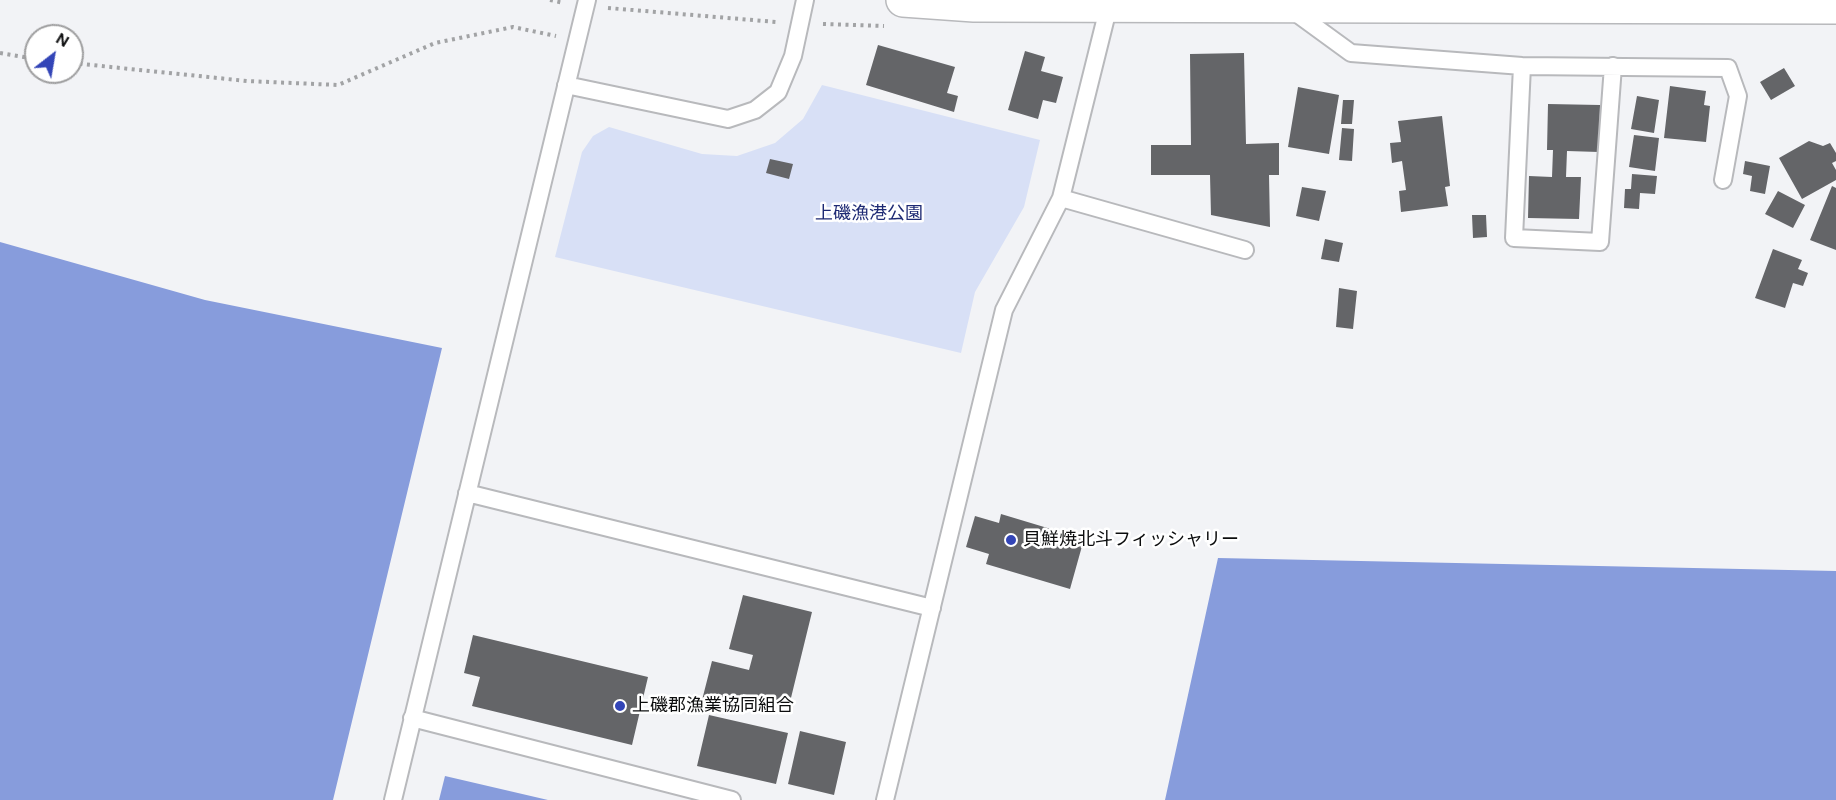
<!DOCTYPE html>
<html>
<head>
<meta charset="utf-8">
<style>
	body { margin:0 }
	#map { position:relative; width:1836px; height:800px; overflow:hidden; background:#f2f3f6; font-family:"DM Sans",sans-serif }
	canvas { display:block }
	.north { position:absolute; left:24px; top:24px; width:60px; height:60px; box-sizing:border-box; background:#fff; border:2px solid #9e9e9f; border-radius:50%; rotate:31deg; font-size:16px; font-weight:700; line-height:24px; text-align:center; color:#0c0d0e }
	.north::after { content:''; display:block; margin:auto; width:21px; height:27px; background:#3345b7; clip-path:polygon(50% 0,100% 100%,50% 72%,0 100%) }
</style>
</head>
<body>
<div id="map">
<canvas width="1836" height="800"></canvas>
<div class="north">N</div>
</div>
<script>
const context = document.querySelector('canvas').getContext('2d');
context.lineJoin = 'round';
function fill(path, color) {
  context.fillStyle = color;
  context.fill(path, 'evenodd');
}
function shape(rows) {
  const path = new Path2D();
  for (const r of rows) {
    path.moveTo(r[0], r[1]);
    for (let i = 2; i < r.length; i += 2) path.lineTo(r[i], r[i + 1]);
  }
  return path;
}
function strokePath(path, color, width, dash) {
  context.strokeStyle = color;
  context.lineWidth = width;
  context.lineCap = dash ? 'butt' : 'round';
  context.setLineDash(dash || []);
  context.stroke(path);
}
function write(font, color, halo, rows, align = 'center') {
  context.font = font + ' "DM Sans","Noto Sans JP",sans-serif';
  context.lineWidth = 5;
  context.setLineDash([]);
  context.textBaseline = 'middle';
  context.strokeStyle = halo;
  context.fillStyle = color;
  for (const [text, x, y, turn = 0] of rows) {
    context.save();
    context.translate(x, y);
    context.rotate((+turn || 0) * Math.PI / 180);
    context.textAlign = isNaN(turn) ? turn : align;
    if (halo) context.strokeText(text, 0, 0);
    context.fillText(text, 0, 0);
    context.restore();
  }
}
fill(shape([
	[822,85,1040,140,1024,207,975,292,961,353,555,257,582,152,593,136,609,127,702,154,737,156,775,143,803,119]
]), '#d8e0f6');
fill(shape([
	[0,242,205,300,442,348,333,800,0,800],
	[1218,558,1836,571,1836,800,1165,800],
	[445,776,548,800,439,800]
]), '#879cdc');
fill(shape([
	[878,45,955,67,947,93,958,96,954,112,866,85],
	[1025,51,1045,57,1041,71,1063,77,1056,103,1043,100,1038,119,1008,110],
	[1244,53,1246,144,1279,143,1279,175,1269,175,1270,227,1211,215,1210,175,1151,175,1151,145,1191,145,1190,54],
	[1784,68,1795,86,1771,100,1760,82],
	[1670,86,1706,91,1704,105,1710,106,1706,142,1664,138],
	[1298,87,1339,95,1329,154,1288,147],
	[1637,96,1659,100,1654,133,1631,129],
	[1343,100,1354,100,1352,124,1341,124],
	[1548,104,1600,105,1599,152,1567,151,1566,177,1581,177,1579,219,1528,218,1529,176,1552,177,1553,150,1547,150],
	[1442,116,1450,186,1445,187,1448,206,1401,212,1399,191,1406,190,1402,161,1392,163,1390,143,1401,142,1398,121],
	[1342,128,1354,129,1352,161,1339,160],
	[1634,135,1659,138,1655,171,1629,167],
	[1809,141,1823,146,1830,143,1836,153,1836,161,1832,163,1836,170,1836,180,1802,199,1779,158],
	[770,159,793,164,789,179,766,173],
	[1745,161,1770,166,1765,194,1750,191,1752,176,1743,174],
	[1632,174,1657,176,1655,194,1640,193,1639,209,1624,208,1625,189,1631,189],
	[1832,186,1836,188,1836,250,1810,240],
	[1302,187,1326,191,1319,221,1296,216],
	[1778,191,1805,205,1793,228,1765,214],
	[1472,215,1486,215,1487,237,1473,238],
	[1325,239,1343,243,1339,262,1321,259],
	[1773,249,1802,260,1798,269,1808,273,1803,286,1793,283,1785,308,1755,298],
	[1339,288,1357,291,1353,329,1336,327],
	[1001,514,1084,539,1070,589,986,564,989,554,966,547,975,516,999,523],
	[743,595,812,612,789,706,743,694,738,713,701,704,712,661,749,670,753,655,729,649],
	[473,635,648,677,632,745,472,706,480,677,464,673],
	[709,715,788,733,776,784,697,766],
	[800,731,846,742,834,795,788,784]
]), '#646568');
const service = shape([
	[1292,10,1351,53,1522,66,1728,68,1738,96,1723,180],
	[1522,66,1514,238,1600,242,1613,66],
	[566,85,728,119,755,110,778,92,793,56,805,0],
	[1061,198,1245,250],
	[467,493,932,608],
	[412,718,732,800],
	[393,800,587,0],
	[885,800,1004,310,1061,198,1110,1]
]);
const trunk = shape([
	[903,0,974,5,1836,7]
]);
strokePath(service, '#b8b9bc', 20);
strokePath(trunk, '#b8b9bc', 36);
strokePath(shape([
	[550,0,564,3],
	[608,8,776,22],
	[823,24,884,26],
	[0,53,36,59],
	[72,63,247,81,338,85,435,43,513,27,556,36]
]), '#a2a3a5', 4, [3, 4.5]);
strokePath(service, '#fff', 16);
strokePath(trunk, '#fff', 33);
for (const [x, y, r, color] of [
	[1011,540,6,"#3345b7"],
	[620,706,6,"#3345b7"]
]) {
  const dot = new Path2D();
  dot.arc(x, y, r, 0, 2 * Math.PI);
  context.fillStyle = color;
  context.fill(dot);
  strokePath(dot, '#fff', 2);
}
write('18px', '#1e2a74', '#fff', [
	["上磯漁港公園",869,214]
]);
write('18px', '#0c0d0e', '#fff', [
	["貝鮮焼北斗フィッシャリー",1023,540],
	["上磯郡漁業協同組合",632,706]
], 'left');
</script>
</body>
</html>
